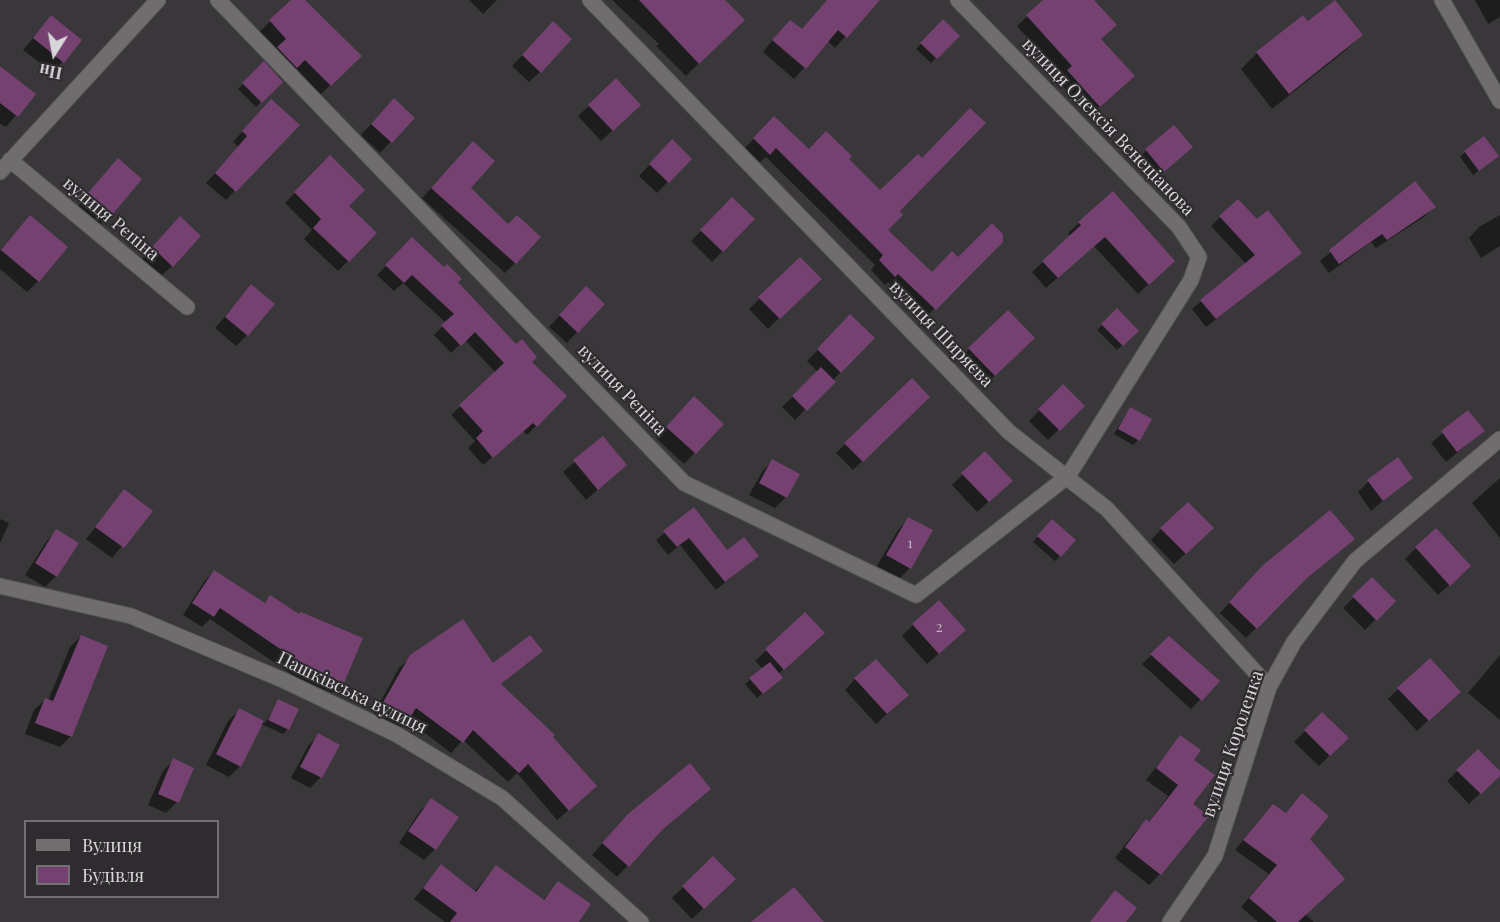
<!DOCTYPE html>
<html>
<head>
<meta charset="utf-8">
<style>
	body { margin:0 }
	#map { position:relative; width:1500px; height:922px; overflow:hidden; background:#393739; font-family:"Playfair Display",serif }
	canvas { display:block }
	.legend { position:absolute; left:24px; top:820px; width:195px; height:78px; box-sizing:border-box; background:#2f2c2f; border:2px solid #737073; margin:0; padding:8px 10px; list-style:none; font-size:18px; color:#d8d6d8 }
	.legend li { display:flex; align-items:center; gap:12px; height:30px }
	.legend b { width:30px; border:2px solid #737073 }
	.north { position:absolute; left:24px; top:24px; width:60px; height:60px; -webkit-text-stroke:4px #2f2c2f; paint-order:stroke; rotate:191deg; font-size:16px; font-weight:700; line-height:24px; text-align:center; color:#d8d6d8 }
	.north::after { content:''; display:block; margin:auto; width:21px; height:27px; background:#d8d6d8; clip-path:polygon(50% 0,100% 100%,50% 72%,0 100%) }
</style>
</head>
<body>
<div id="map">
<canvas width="1500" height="922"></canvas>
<ul class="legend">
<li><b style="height:8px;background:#706d6f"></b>Вулиця</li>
<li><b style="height:16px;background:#744171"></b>Будівля</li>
</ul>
<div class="north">Пн</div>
</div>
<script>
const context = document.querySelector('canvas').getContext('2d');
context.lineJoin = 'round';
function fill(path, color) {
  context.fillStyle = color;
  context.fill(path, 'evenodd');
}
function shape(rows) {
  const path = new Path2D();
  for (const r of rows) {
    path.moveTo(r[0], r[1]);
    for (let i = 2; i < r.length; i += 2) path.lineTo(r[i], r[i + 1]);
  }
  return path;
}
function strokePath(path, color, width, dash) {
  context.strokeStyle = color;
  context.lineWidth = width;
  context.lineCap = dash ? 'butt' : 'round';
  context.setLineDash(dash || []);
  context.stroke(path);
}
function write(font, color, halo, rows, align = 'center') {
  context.font = font + ' "Playfair Display",serif';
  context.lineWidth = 4.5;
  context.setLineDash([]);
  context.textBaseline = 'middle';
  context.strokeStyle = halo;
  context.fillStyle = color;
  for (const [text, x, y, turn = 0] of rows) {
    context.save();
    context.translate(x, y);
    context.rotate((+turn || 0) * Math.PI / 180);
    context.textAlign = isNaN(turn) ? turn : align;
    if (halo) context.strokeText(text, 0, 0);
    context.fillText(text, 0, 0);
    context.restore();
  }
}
fill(shape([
	[293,0,304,0,360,56,319,96,259,32],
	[469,0,497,0,483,14],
	[612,0,723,0,743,20,686,76,656,46,659,44],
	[828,0,878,0,835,48,828,41,794,79,763,52,779,32,801,31],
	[1045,0,1092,0,1100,39,1123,86,1089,116,1058,81,1063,77,1017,26],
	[1475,0,1500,0,1500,17,1488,24],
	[51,17,62,62,52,72,23,50],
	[943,21,958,36,931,63,916,49],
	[1308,23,1361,35,1345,51,1272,109,1241,69,1257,53],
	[543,34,540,72,529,82,512,66],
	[264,63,281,82,256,107,238,89],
	[0,78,34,94,6,127,0,124],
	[589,106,628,116,601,141,578,116],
	[262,110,298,125,226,200,206,183,239,147,233,142],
	[383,111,413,118,380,153,361,135],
	[774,118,809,151,847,159,898,211,886,230,932,273,1001,242,925,318,888,282,885,285,871,270,875,265,766,157,760,162,745,148],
	[1173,127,1191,147,1153,182,1135,161],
	[672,141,690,159,657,193,639,176],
	[1465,152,1497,156,1473,175,1460,157],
	[463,153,469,189,515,263,505,273,422,198],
	[330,157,348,261,338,271,304,239,312,230,285,203],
	[107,171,111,214,100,224,78,206],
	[1415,183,1434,207,1424,217,1376,248,1371,242,1329,273,1320,261],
	[732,199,753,219,712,262,691,241],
	[1500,215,1500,246,1481,258,1469,238,1479,227],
	[30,217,38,281,27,292,0,269,0,251],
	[1220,217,1291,261,1206,327,1192,309,1246,264,1211,226],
	[1079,223,1173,261,1138,294,1094,246,1046,288,1032,272,1071,237,1068,233],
	[170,229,172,266,161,276,142,259],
	[412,239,565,396,527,435,523,431,483,465,468,448,475,441,451,415,496,373,465,340,451,353,434,335,446,323,403,283,394,291,377,275],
	[800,259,819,279,768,329,749,309],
	[251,286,247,335,236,346,215,328],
	[575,299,577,332,567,343,549,327],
	[1117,311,1137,331,1117,350,1097,330],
	[850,317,873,338,795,420,782,407,818,372,807,361],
	[1033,338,984,386,959,360,969,349],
	[912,380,928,397,853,470,836,453],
	[1063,387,1083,406,1048,440,1029,421],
	[684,409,722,424,684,464,656,438],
	[1130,409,1138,440,1133,445,1114,434],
	[1468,412,1483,431,1446,462,1431,443],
	[603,438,625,465,586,500,563,472],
	[772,461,786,497,775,508,749,495,762,472],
	[963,474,1000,491,977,512,952,485],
	[1411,477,1371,511,1358,492,1368,482],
	[1500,478,1500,538,1472,503],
	[124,491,151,511,112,558,86,539],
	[693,510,727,552,757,556,716,590,680,545,668,555,656,540],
	[0,519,9,523,0,543],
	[908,519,910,568,899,579,877,566,898,530],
	[1047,526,1060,556,1055,561,1033,542],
	[1161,529,1201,539,1174,564,1151,540],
	[56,531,56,576,45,587,25,575,46,542],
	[1416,548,1458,577,1438,595,1405,559],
	[1342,549,1295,588,1246,638,1220,613,1252,578],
	[214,571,263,604,270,597,343,682,332,693,300,680,210,619,202,627,183,615,204,582],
	[1372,579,1394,601,1365,630,1343,608],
	[805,614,812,644,778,674,776,683,757,698,745,684,763,669,755,661],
	[913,625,953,641,927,664,902,636],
	[81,636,71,736,60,747,25,734,34,710,45,700,48,701,70,647],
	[1169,638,1218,681,1191,709,1142,664],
	[541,651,500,685,551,737,585,796,557,820,517,773,508,782,463,740,451,753,408,720,397,731,372,717,399,668,411,657,493,666],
	[1500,655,1500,720,1468,693],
	[855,679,896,706,876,724,845,690],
	[1398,689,1448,702,1417,731,1388,699],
	[278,701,288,729,283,734,261,724,240,766,229,777,206,765,228,721,239,710,265,723],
	[1322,714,1347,738,1319,766,1294,742],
	[319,735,321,777,310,788,291,778,308,746],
	[1180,737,1192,760,1191,804,1160,874,1149,885,1115,858,1135,832,1146,821,1148,823,1168,796,1146,780],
	[1478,751,1500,774,1469,804,1447,781],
	[174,760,177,802,166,813,148,805,163,771],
	[431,800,435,849,424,860,399,843,420,811],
	[1293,804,1308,839,1305,914,1314,922,1258,922,1241,907,1269,874,1235,850,1264,815,1285,815],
	[617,827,655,836,617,877,592,855],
	[713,858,734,879,692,919,672,898],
	[441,866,474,892,496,867,542,901,558,883,577,922,445,922,414,899]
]), '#0007');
fill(shape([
	[291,0,305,0,362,56,331,86,305,60,297,68,277,47,286,39,269,20],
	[639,0,725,0,745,20,699,64],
	[827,0,880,0,847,38,838,30,806,69,772,40,790,20,802,29],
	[1043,0,1094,0,1117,25,1101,39,1135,76,1100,107,1067,70,1072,66,1026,15],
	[1335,0,1363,35,1289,94,1256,52,1303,15,1308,21],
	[51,15,82,40,64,63,33,38],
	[943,19,960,36,937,59,920,43],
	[553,21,572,39,541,73,522,55],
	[264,61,283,82,262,103,242,83],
	[0,66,36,94,18,117,0,103],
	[616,78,641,105,613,131,588,105],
	[394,98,415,118,392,143,371,124],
	[271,99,300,125,236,192,215,173,247,136,242,131],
	[970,108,986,123,900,211,903,215,888,230,932,272,952,251,958,257,992,223,1003,234,1003,242,936,310,898,274,895,277,879,260,883,255,776,148,770,155,753,138,774,116,809,149,826,131,852,156,849,159,880,190,918,154,922,158],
	[1174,125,1193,147,1164,172,1145,149],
	[1484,136,1499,156,1479,171,1464,151],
	[672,139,692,159,669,183,649,164],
	[473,141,495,161,471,188,508,224,517,215,541,237,516,264,431,188],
	[330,155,365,190,349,206,377,233,349,262,313,228,321,219,294,192],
	[118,158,142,179,112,215,87,194],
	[1415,181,1436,207,1387,240,1382,234,1339,264,1329,250],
	[1113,191,1175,261,1149,285,1105,237,1058,278,1042,261,1081,225,1078,222],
	[732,197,755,219,723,252,700,230],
	[1238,199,1257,219,1268,210,1302,253,1216,319,1200,300,1255,255,1219,216],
	[30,215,68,247,39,282,1,250],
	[180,216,201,236,173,267,152,247],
	[412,237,444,267,447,264,462,279,458,282,516,344,522,339,537,357,532,362,567,396,537,427,533,423,493,458,476,438,483,431,459,405,504,363,475,332,461,346,441,325,454,314,412,275,404,283,385,265],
	[800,257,822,279,780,319,758,297],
	[251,284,275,304,248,336,225,317],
	[586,286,605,304,578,333,559,315],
	[1117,308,1139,331,1123,346,1101,324],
	[1008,310,1035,338,995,376,968,348],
	[850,314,875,338,841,373,817,349],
	[821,367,836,382,807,411,792,396],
	[912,378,930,397,863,462,844,443],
	[1063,384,1085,406,1060,431,1038,409],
	[694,396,724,424,696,454,666,427],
	[1130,407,1152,419,1140,441,1118,429],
	[1468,410,1485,431,1457,452,1441,431],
	[603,436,627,465,598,490,573,460],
	[985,451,1013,481,989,502,961,473],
	[1398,457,1413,478,1383,501,1367,480],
	[772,459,800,474,787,498,759,483],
	[124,489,153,511,124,548,95,527],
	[1188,502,1214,528,1186,554,1160,528],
	[694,507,727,550,744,537,759,556,725,582,689,538,677,547,663,531],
	[1330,510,1355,539,1306,579,1257,629,1229,602,1262,566],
	[908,517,933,530,911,569,886,555],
	[1052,519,1076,540,1061,557,1037,536],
	[1436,528,1471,566,1450,586,1415,547],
	[56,529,79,543,57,577,35,563],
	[214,570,265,603,270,595,299,614,301,612,363,638,344,683,311,670,220,608,214,617,192,603],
	[1372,577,1396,601,1377,621,1352,596],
	[939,600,966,630,939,654,912,624],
	[805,612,825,633,784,670,765,649],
	[463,619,493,663,530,635,543,651,501,684,555,735,553,737,597,786,569,811,528,764,519,773,473,730,463,743,416,708,408,721,381,706,410,655],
	[81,635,108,646,72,737,35,723,45,698,53,701],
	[1169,636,1220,681,1202,701,1150,654],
	[1430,658,1461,692,1429,721,1397,688],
	[876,659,909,695,887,714,854,678],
	[770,662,783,678,763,694,749,678],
	[278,699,299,709,289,730,268,720],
	[239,708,264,721,241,767,216,754],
	[1322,712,1349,738,1330,756,1304,730],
	[318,733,340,745,322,778,300,767],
	[1180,735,1201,750,1194,760,1215,775,1193,804,1209,816,1161,875,1125,847,1146,819,1149,822,1178,785,1156,768],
	[1478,749,1500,771,1500,776,1481,794,1456,770],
	[173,758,194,768,179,803,158,794],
	[690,763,711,789,662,830,629,867,602,843,628,814],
	[1302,793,1329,816,1310,839,1345,879,1298,922,1277,922,1249,898,1277,865,1243,840,1273,804,1286,813],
	[431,798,459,817,436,850,408,831],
	[713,856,736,879,704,909,682,886],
	[441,864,476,892,496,865,544,900,558,881,591,904,579,922,450,922,457,913,423,888],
	[794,887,824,922,751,922],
	[1115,890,1137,908,1126,922,1090,922]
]), '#744171');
const minor = shape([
	[218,0,684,483,916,595,1068,476,1191,280,1199,257,1179,227,958,0],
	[590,0,1009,432,1107,509,1269,687],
	[1442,0,1500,101],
	[10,160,187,307],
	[0,172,158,0],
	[0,586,131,616,283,680,396,734,502,798,641,922],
	[1170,922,1215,856,1269,687,1294,642,1355,561,1500,439]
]);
strokePath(minor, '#575557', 17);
strokePath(minor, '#706d6f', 15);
write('15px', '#bfb1be', null, [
	["1",910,543],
	["2",939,627]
]);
write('18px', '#d8d6d8', '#2f2c2f', [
	["вулиця Олексія Венеціанова",1108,127,46],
	["вулиця Рєпіна",111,219,40],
	["вулиця Ширяєва",941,334,46],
	["вулиця Рєпіна",622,390,46],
	["Пашківська вулиця",352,693,26],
	["вулиця Короленка",1233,744,-71]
]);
</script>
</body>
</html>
